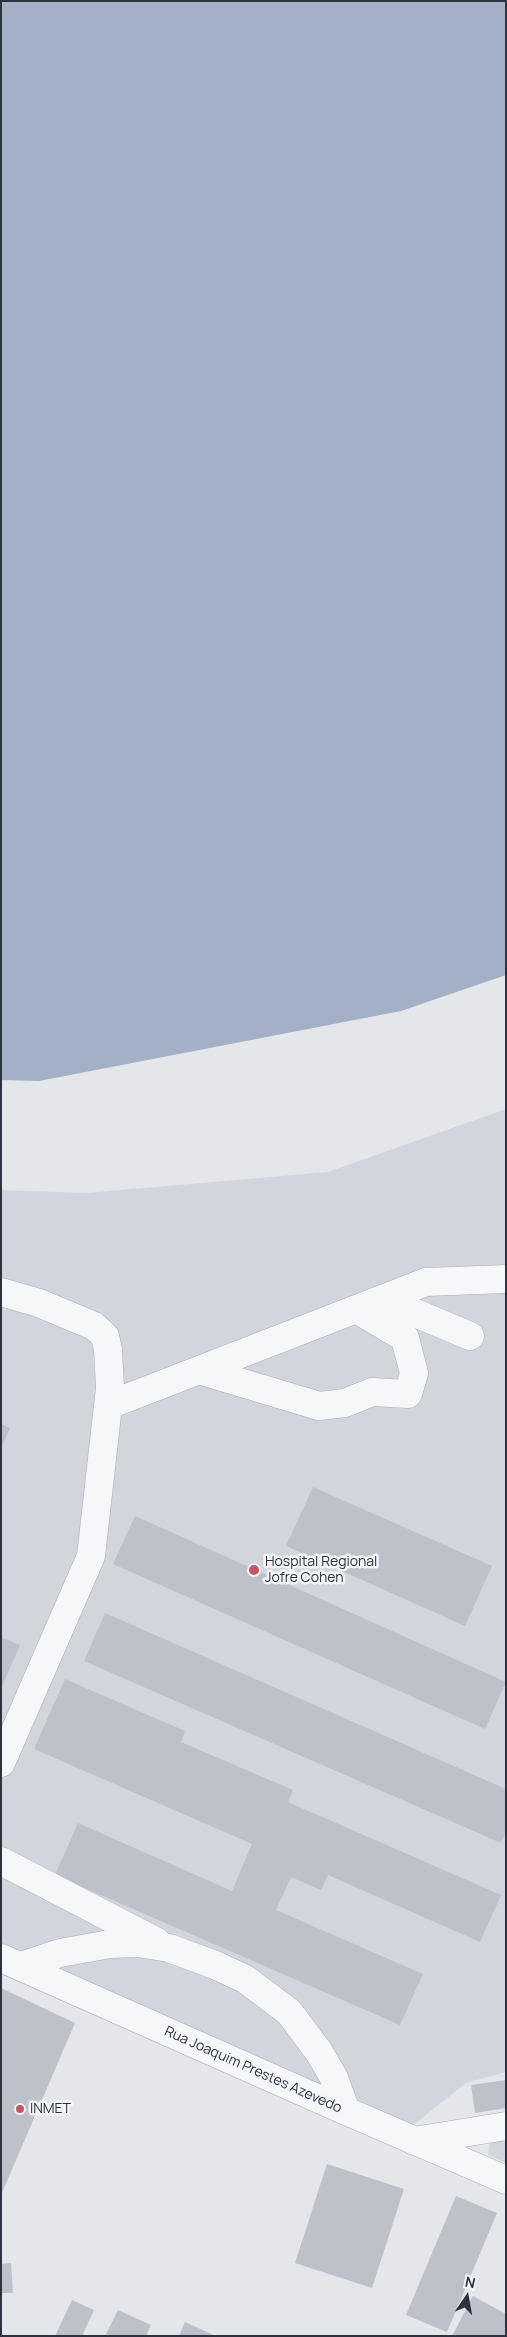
<!DOCTYPE html>
<html>
<head>
<meta charset="utf-8">
<style>
	body { margin:0 }
	#map { position:relative; width:507px; height:2337px; overflow:hidden; background:#e4e6ea; font-family:Manrope,sans-serif }
	canvas { display:block }
	.frame { position:absolute; inset:0; border:2px solid #2d3241; pointer-events:none }
	.north { position:absolute; left:442px; top:2272px; width:50px; height:50px; -webkit-text-stroke:4px #f3f5f8; paint-order:stroke; rotate:12deg; font-size:14px; font-weight:700; line-height:20px; text-align:center; color:#2d3241 }
	.north::after { content:''; display:block; margin:auto; width:18px; height:22px; background:#2d3241; clip-path:polygon(50% 0,100% 100%,50% 72%,0 100%) }
</style>
</head>
<body>
<div id="map">
<canvas width="507" height="2337"></canvas>
<div class="frame"></div>
<div class="north">N</div>
</div>
<script>
const context = document.querySelector('canvas').getContext('2d');
context.lineJoin = 'round';
function fill(path, color) {
  context.fillStyle = color;
  context.fill(path, 'evenodd');
}
function shape(rows) {
  const path = new Path2D();
  for (const r of rows) {
    path.moveTo(r[0], r[1]);
    for (let i = 2; i < r.length; i += 2) path.lineTo(r[i], r[i + 1]);
  }
  return path;
}
function strokePath(path, color, width, dash) {
  context.strokeStyle = color;
  context.lineWidth = width;
  context.lineCap = dash ? 'butt' : 'round';
  context.setLineDash(dash || []);
  context.stroke(path);
}
function write(font, color, halo, rows, align = 'center') {
  context.font = font + ' Manrope,sans-serif';
  context.lineWidth = 5;
  context.setLineDash([]);
  context.textBaseline = 'middle';
  context.strokeStyle = halo;
  context.fillStyle = color;
  for (const [text, x, y, turn = 0] of rows) {
    context.save();
    context.translate(x, y);
    context.rotate((+turn || 0) * Math.PI / 180);
    context.textAlign = isNaN(turn) ? turn : align;
    if (halo) context.strokeText(text, 0, 0);
    context.fillText(text, 0, 0);
    context.restore();
  }
}
fill(shape([
	[506,1109,506,2072,466,2083,407,2130,1,1948,1,1190,86,1193,328,1172],
	[506,2139,506,2163,488,2155,490,2141]
]), '#d2d5dc');
fill(shape([
	[1,1,506,1,506,975,401,1011,39,1081,1,1080]
]), '#a3b0c6');
fill(shape([
	[1,1424,10,1428,1,1449],
	[313,1487,492,1566,465,1626,286,1546],
	[135,1516,506,1682,485,1729,113,1564],
	[105,1613,506,1789,506,1833,501,1843,84,1661],
	[1,1637,20,1645,1,1689],
	[65,1679,185,1731,181,1742,293,1790,288,1802,501,1895,480,1942,328,1875,321,1890,291,1877,276,1910,423,1974,400,2025,55,1875,78,1823,232,1891,252,1844,34,1749],
	[1,1988,75,2023,1,2195],
	[506,2080,506,2108,475,2113,471,2085],
	[327,2164,404,2189,372,2288,295,2263],
	[456,2196,497,2213,447,2332,406,2315],
	[11,2263,13,2293,1,2293,1,2264],
	[473,2296,506,2314,506,2336,452,2336],
	[72,2300,94,2310,82,2336,55,2336],
	[118,2310,151,2325,146,2336,105,2336],
	[185,2322,216,2336,179,2336]
]), '#bec1ca');
const minor = shape([
	[1,1292,39,1303,94,1326,105,1336,108,1350,110,1388,91,1556,1,1763],
	[382,1299,470,1336],
	[199,1370,319,1406,345,1403,372,1392,408,1394,414,1373,405,1338,356,1309],
	[109,1405,426,1282,506,1279],
	[1,1861,157,1942],
	[1,1958,346,2111,506,2180],
	[21,1966,60,1953,110,1944,138,1943,169,1948,215,1965,245,1979,289,2012,319,2052,334,2078,346,2111],
	[414,2141,506,2126]
]);
strokePath(minor, '#a9acb4', 29);
strokePath(minor, '#f6f7f9', 28);
for (const [x, y, r, color] of [
	[254,1570,6,"#c2565c"],
	[20,2109,5,"#c2565c"]
]) {
  const dot = new Path2D();
  dot.arc(x, y, r, 0, 2 * Math.PI);
  context.fillStyle = color;
  context.fill(dot);
  strokePath(dot, '#f3f5f8', 2);
}
write('14px', '#2d3241', '#f3f5f8', [
	["Hospital Regional",265,1562],
	["Jofre Cohen",265,1578],
	["INMET",30,2109]
], 'left');
write('14px', '#2d3241', '#f3f5f8', [
	["Rua Joaquim Prestes Azevedo",253,2070,24]
]);
</script>
</body>
</html>
